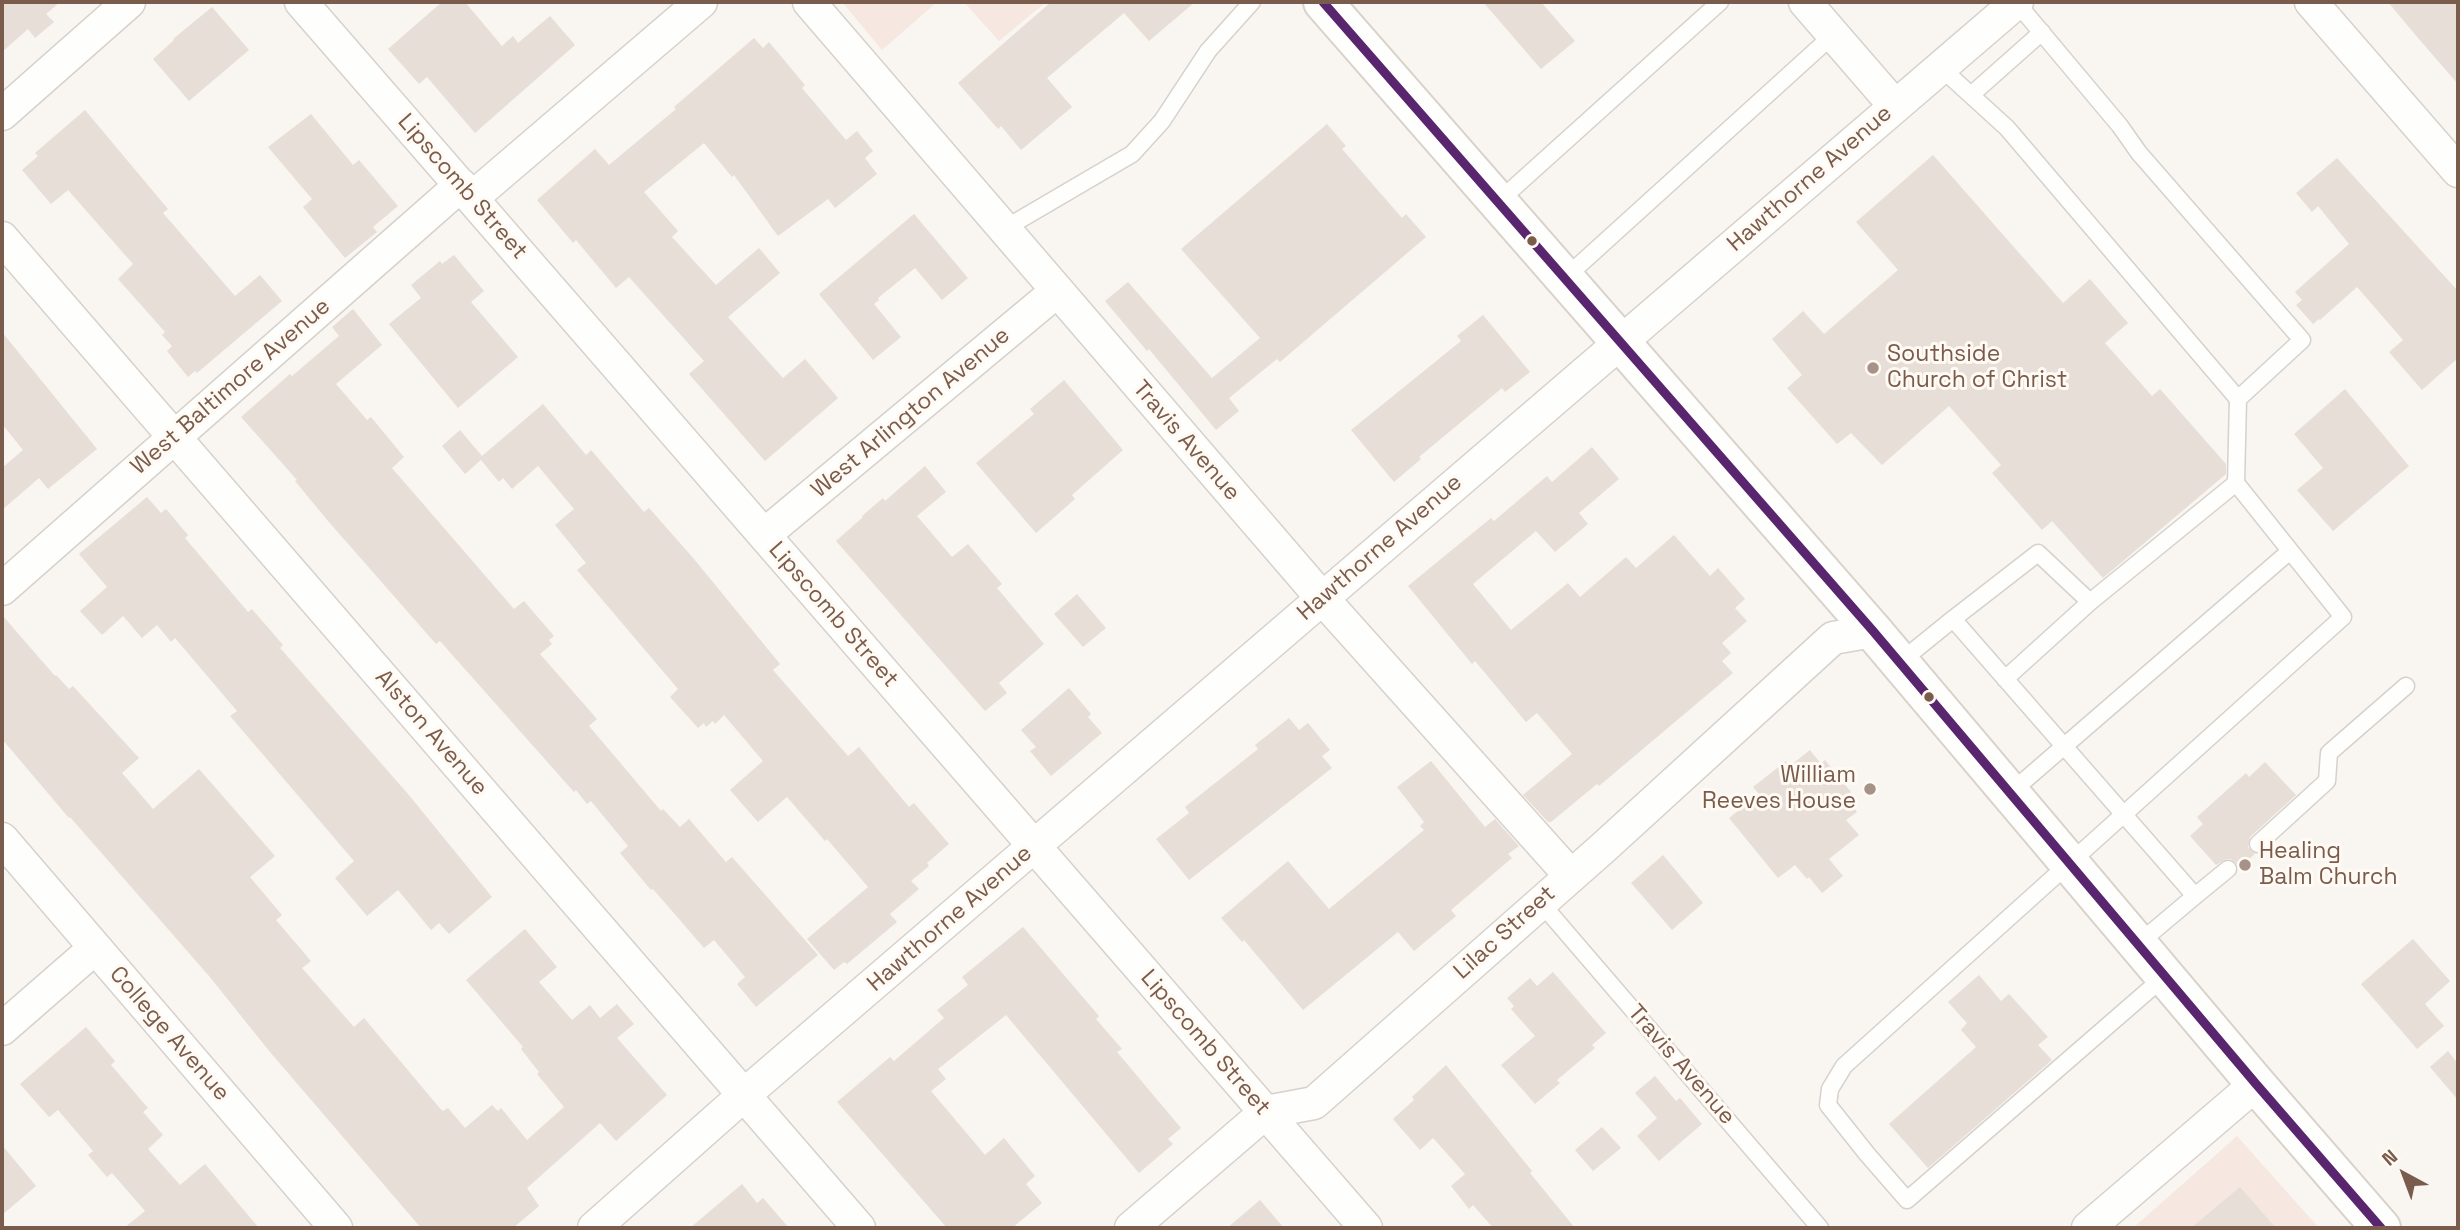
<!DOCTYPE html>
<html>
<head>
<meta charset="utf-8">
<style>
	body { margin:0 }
	#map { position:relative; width:2460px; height:1230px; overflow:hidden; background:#f9f5f0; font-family:"Space Grotesk",sans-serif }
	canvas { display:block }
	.frame { position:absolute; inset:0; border:4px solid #7a5c4d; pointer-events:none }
	.north { position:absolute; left:2369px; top:1139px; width:70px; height:70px; -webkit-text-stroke:5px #fffaf3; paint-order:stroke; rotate:319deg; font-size:19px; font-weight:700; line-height:28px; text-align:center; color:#7a5c4d }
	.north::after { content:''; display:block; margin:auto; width:24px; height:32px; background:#7a5c4d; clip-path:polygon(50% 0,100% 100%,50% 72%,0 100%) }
</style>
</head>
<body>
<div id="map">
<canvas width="2460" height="1230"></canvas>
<div class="frame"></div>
<div class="north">N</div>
</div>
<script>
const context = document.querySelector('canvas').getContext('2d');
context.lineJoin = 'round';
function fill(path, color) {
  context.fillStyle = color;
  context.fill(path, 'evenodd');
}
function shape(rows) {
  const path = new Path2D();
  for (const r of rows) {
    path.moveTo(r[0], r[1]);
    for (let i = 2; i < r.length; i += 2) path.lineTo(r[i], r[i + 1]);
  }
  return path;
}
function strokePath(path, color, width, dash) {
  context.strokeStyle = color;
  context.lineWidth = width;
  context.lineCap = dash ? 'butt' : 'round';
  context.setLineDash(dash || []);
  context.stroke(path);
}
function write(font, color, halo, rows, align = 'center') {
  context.font = font + ' "Space Grotesk",sans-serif';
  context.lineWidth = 6;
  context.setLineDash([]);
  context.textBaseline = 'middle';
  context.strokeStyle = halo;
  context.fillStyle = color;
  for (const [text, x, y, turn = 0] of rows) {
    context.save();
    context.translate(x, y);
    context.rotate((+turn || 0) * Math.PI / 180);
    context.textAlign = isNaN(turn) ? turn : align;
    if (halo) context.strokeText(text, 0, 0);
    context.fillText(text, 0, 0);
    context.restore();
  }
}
fill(shape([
	[842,2,937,2,882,50],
	[964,2,1046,2,999,41],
	[2237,1136,2319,1228,2133,1228]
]), '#f6e8e1');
fill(shape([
	[2,2,60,2,46,14,54,22,35,38,28,29,2,52],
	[442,2,465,2,502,46,513,36,518,43,550,16,575,45,475,133,427,77,419,84,388,49],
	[1051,2,1195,2,1149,41,1124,13,1047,78,1072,107,1021,150,1001,126,998,129,958,83],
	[1483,2,1541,2,1575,41,1541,69],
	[2388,2,2458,2,2458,84,2418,38],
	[212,7,249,50,189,101,153,59,174,40,173,39],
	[754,38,763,48,769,42,805,85,802,88,846,140,857,131,873,151,865,158,877,174,835,208,828,199,778,236,734,175,732,177,704,143,644,192,678,231,672,237,716,285,759,248,780,273,728,317,783,378,805,359,838,398,765,461,689,374,704,361,629,277,616,288,576,240,573,243,537,200,595,149,609,165,676,109,674,107],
	[85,110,168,209,163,213,235,296,260,275,282,301,197,373,195,371,188,377,167,351,172,346,162,335,165,332,118,279,133,264,68,190,51,204,22,170,38,156,35,153],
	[311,114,353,165,359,160,398,206,373,227,377,232,345,258,303,207,312,199,268,147],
	[1327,124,1346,146,1342,149,1402,218,1406,214,1426,237,1280,362,1277,359,1229,398,1239,411,1216,430,1149,349,1147,351,1105,301,1128,282,1212,378,1260,338,1181,249],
	[1933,155,2063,303,2090,279,2128,323,2105,343,2152,396,2160,389,2226,464,2226,474,2103,578,2052,521,2042,530,1992,473,2001,465,1949,406,1882,465,1851,433,1837,444,1787,388,1802,375,1772,339,1803,311,1824,334,1898,270,1856,222],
	[2337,158,2458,291,2458,358,2422,390,2389,352,2403,340,2357,287,2320,320,2319,319,2313,324,2296,305,2302,300,2295,292,2349,244,2318,206,2312,212,2296,193],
	[914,214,968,278,942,300,915,268,878,298,879,300,874,304,901,337,873,360,819,294],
	[454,255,484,291,471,302,518,357,458,408,389,324,421,298,411,285,440,261,442,264],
	[353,309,382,345,336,384,367,420,371,417,404,457,392,468,514,609,524,601,554,636,549,640,552,644,540,654,597,719,589,726,661,811,663,809,680,827,689,819,726,862,732,857,818,955,756,1007,737,984,745,977,714,940,704,948,653,889,651,890,620,853,628,846,591,801,587,804,576,790,574,792,440,641,436,644,328,521,295,481,297,480,241,417,290,374,292,376,339,336,332,327],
	[1483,315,1530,372,1505,392,1502,388,1419,457,1421,459,1394,482,1351,430,1461,341,1457,336],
	[2,332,97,449,48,489,39,478,2,510,2,468,23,450,2,424],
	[1064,380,1123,450,1072,495,1075,499,1036,533,976,463,1034,414,1030,409],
	[2345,389,2409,466,2333,531,2297,490,2323,468,2294,434],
	[543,404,586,455,591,450,644,512,649,508,694,559,780,664,773,670,848,756,859,747,909,807,914,803,949,844,927,863,929,866,911,881,919,889,890,914,897,922,847,964,844,962,834,970,807,939,868,887,827,839,825,841,787,797,758,822,730,790,763,761,724,715,715,724,713,721,706,727,704,723,698,728,670,697,678,689,577,570,586,563,555,525,574,509,538,466,512,489,503,478,499,482,481,460,465,474,442,446,460,430,482,456],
	[1592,447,1619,479,1579,513,1588,524,1555,552,1536,531,1473,584,1511,630,1568,583,1580,597,1626,557,1636,568,1674,535,1710,576,1718,568,1745,599,1735,608,1747,621,1722,643,1731,653,1722,661,1733,673,1599,786,1597,784,1551,822,1548,822,1523,795,1572,754,1537,713,1526,722,1475,661,1472,664,1408,586,1491,518,1494,521,1547,476,1552,482],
	[925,466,946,492,917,516,952,557,968,544,1002,584,997,588,1044,644,999,683,1007,693,985,711,836,541,863,517,862,516,883,498,885,501],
	[147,497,161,513,166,509,188,535,185,538,248,612,252,609,283,645,280,648,408,794,492,897,449,934,439,923,431,930,398,890,367,916,335,878,354,861,230,716,237,711,175,638,171,642,157,625,142,638,123,616,102,635,80,611,107,587,79,554],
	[1077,594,1106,628,1083,647,1054,614],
	[2,615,55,676,56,675,69,689,73,686,139,758,122,773,153,809,199,769,275,856,250,877,282,915,276,920,311,961,302,968,354,1027,364,1018,438,1106,443,1111,448,1108,465,1128,492,1105,498,1111,501,1108,527,1140,564,1107,537,1074,539,1072,521,1049,523,1047,466,980,525,929,557,967,539,982,572,1020,590,1005,600,1018,617,1004,634,1024,617,1038,667,1095,616,1141,600,1123,527,1188,539,1206,513,1228,421,1228,270,1052,209,976,70,817,69,818,2,739],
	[1069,688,1091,714,1088,717,1102,733,1051,776,1030,751,1036,747,1021,730],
	[1289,718,1299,730,1308,723,1330,750,1322,756,1332,768,1189,880,1156,839,1189,813,1185,807,1258,749,1255,745],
	[1810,750,1821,764,1825,760,1851,792,1845,797,1857,812,1846,820,1859,835,1829,859,1843,876,1822,893,1809,877,1807,879,1795,865,1778,878,1729,818,1759,794,1753,787,1786,761,1790,766],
	[1431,761,1485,827,1495,819,1519,846,1508,854,1512,858,1451,910,1456,916,1414,951,1398,932,1303,1010,1244,940,1242,942,1221,918,1288,861,1329,909,1424,830,1420,826,1424,822,1397,787],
	[2265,762,2296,795,2250,837,2248,847,2255,854,2238,868,2236,863,2231,859,2226,859,2216,865,2190,836,2203,824,2197,817,2246,773,2249,777],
	[1663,855,1703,903,1672,930,1631,883],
	[1023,927,1099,1016,1096,1019,1122,1049,1117,1052,1181,1128,1168,1139,1173,1144,1139,1173,1006,1015,938,1069,946,1079,931,1091,985,1155,1004,1138,1035,1176,1026,1184,1042,1203,1012,1228,947,1228,837,1102,890,1057,894,1061,944,1018,937,1010,968,985,962,977],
	[2413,939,2450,981,2425,1004,2444,1026,2417,1049,2361,984],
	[1553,972,1606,1033,1592,1045,1595,1048,1557,1080,1560,1083,1535,1104,1501,1065,1535,1036,1511,1009,1514,1006,1507,998,1530,978,1537,986],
	[1979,975,2001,1001,2009,994,2048,1037,2038,1045,2052,1060,1928,1168,1889,1124,1976,1047,1961,1030,1967,1023,1948,1002],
	[86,1027,115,1061,111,1065,148,1108,143,1112,163,1135,148,1149,180,1185,205,1164,259,1228,124,1228,145,1211,112,1173,107,1177,88,1155,93,1151,58,1110,49,1117,20,1084],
	[2448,1051,2458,1064,2458,1100,2430,1067],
	[1446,1065,1532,1171,1530,1173,1575,1228,1493,1228,1473,1205,1469,1209,1451,1186,1465,1174,1433,1138,1420,1150,1393,1119,1414,1100,1412,1097],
	[1655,1076,1676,1101,1680,1098,1702,1124,1659,1161,1637,1136,1657,1118,1635,1093],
	[1602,1127,1621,1148,1593,1171,1575,1150],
	[2,1145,36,1186,2,1215],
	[742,1184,757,1203,763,1198,789,1228,690,1228],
	[2240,1187,2276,1228,2191,1228],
	[1260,1200,1284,1228,1227,1228]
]), '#e6ded7');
const service = shape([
	[2016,2,2120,126,2139,153,2302,340,2238,399],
	[1940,67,2007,128,2238,399,2236,483,2343,617,1844,1066,1830,1089,1828,1105,1867,1154,1907,1200,2165,976],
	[1971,95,2042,32],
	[1499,201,1720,2],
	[1004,229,1132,154,1162,121,1208,51,1252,2],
	[1566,277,1833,35],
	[1953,619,2038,553,2090,602,2236,483],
	[1900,662,1953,619,2195,896,2139,943],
	[2005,679,2090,602],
	[2010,793,2290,551],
	[2258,844,2327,781,2329,753,2406,686],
	[2195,896,2228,869],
	[1541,903,1820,1228]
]);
const minor = shape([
	[301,2,1366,1228],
	[809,2,1322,598,1570,875],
	[1805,2,1895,106],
	[2311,2,2458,171],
	[2,114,129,2],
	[472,198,701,2],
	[2,238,859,1228],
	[764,535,1057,291],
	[2,589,461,185],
	[2,839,336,1228],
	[2,1029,95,948],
	[594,1228,744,1095,2017,2],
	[1131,1228,1266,1112,1314,1103,1603,848,1833,638,1873,631],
	[2088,1228,2256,1084]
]);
const secondary = shape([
	[1323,2,1873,631,2256,1084,2381,1228]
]);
strokePath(service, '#d7d1cb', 19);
strokePath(minor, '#d7d1cb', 35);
strokePath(secondary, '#d9d2cb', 42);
strokePath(service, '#fefefd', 16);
strokePath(minor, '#fefefd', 32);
strokePath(secondary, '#fefefd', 38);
strokePath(shape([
	[1323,2,1873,631,2256,1084,2381,1228]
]), '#5a256f', 9);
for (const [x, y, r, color] of [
	[1532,241,6,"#7a5c4d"],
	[1873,368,7,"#a69286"],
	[1929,697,6,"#7a5c4d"],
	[1870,789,7,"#a69286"],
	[2245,865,7,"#a69286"]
]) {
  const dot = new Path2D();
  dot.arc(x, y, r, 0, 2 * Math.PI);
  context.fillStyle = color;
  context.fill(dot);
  strokePath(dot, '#fffaf3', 2.5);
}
write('23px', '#7a5c4d', '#fffaf3', [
	["Hawthorne Avenue",1810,179,-41],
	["Lipscomb Street",462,187,49],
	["West Baltimore Avenue",231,387,-41],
	["West Arlington Avenue",911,413,-40],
	["Travis Avenue",1186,441,49],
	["Hawthorne Avenue",1380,548,-41],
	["Lipscomb Street",833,615,49],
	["Alston Avenue",431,733,49],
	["Hawthorne Avenue",950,919,-41],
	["Lilac Street",1505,933,-42],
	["College Avenue",169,1034,49],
	["Lipscomb Street",1205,1043,49],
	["Travis Avenue",1681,1065,49]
]);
write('23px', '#7a5c4d', '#fffaf3', [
	["Southside",1887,355],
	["Church of Christ",1887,381],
	["William",1856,776,"right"],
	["Reeves House",1856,802,"right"],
	["Healing",2259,852],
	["Balm Church",2259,878]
], 'left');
</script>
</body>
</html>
